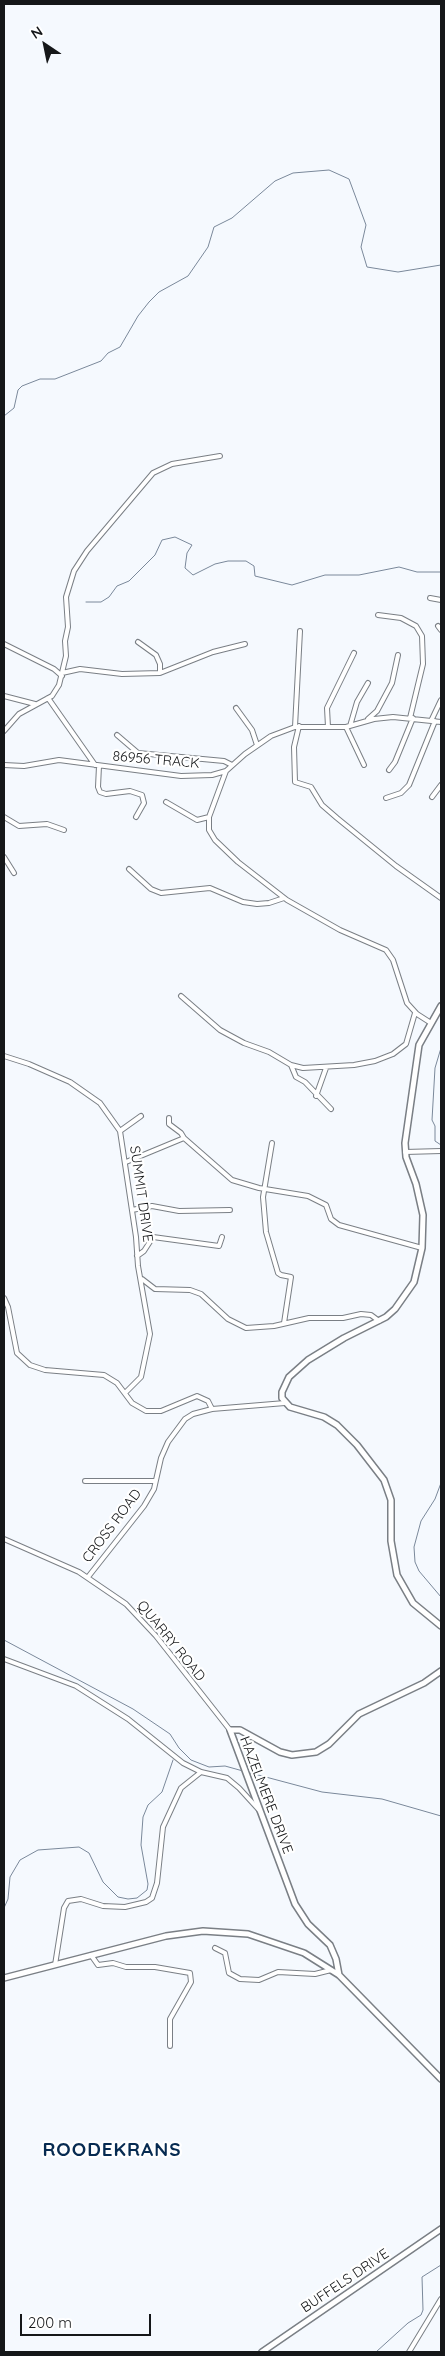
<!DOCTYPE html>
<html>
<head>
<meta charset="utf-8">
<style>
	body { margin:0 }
	#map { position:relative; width:445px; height:2356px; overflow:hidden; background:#f5f9fe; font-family:Quicksand,sans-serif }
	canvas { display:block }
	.frame { position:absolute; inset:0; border:5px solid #151719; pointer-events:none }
	.north { position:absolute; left:20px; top:20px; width:50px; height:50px; -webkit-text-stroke:4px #fff; paint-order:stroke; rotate:326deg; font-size:14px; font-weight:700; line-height:20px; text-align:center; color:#151719 }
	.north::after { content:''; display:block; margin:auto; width:18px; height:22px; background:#151719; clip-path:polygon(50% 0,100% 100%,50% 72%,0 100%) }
	.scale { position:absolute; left:20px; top:2314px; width:131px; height:22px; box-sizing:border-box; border:2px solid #151719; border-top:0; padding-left:6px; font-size:15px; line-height:18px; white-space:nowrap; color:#151719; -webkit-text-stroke:4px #fff; paint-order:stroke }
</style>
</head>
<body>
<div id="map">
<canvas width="445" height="2356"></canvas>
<div class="frame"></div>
<div class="north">N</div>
<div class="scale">200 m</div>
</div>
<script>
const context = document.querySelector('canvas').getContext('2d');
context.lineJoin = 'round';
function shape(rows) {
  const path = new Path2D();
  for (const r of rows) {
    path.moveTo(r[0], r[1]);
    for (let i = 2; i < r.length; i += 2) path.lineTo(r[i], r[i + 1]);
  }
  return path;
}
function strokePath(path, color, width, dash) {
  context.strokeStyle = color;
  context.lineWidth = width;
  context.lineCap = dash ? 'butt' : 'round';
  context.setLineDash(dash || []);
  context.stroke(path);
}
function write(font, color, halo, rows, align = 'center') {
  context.font = font + ' Quicksand,sans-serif';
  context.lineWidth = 4.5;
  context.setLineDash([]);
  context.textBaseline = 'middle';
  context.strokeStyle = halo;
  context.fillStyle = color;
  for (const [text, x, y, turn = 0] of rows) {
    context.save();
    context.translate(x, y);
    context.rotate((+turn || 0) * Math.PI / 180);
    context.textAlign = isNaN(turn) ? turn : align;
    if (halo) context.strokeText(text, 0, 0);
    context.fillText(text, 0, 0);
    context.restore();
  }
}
strokePath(shape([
	[4,416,14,408,18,390,22,386,40,379,55,379,101,361,108,353,120,347,138,316,149,302,159,292,188,276,208,247,214,227,232,218,275,181,293,173,329,170,349,179,366,225,361,247,367,267,398,272,441,265],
	[86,602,101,602,109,597,117,586,129,581,155,555,162,540,175,537,192,545,187,553,185,568,193,575,215,564,228,561,246,561,254,566,255,576,292,585,325,575,359,575,399,567,417,572,441,572],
	[441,1048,435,1068,432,1120,435,1126,435,1141,441,1145],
	[441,1483,435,1499,421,1521,414,1547,415,1562,419,1571,441,1597],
	[4,1640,133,1709,170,1734,179,1748,191,1760,209,1767,225,1766,243,1771],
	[247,1772,322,1792,382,1799,441,1816],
	[4,1908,8,1899,10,1877,20,1860,38,1850,79,1847,89,1853,103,1882,118,1897,128,1899,137,1898,147,1890,148,1884,141,1845,143,1817,148,1805,162,1792,173,1760],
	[376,2352,408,2323,421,2315,423,2310,422,2277,441,2265]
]), '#7a889a', 1);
const minor = shape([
	[430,598,441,600],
	[378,615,401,618,416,626,422,636,423,664,410,718],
	[438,626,441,630],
	[138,642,156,655,160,664,160,673],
	[4,644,54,669,62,676],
	[62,673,80,669,122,674,160,673,213,652,245,644],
	[4,696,35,704],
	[48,698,95,765],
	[236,708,252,730,257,745],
	[368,719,377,711,392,683,398,655],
	[431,721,441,700],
	[299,726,294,747,295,782,311,787,322,805,337,818,396,866,441,898],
	[350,726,357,702,368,683],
	[295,727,300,631],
	[328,727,327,708,354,653],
	[346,727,364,765],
	[4,731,19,714,52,696,59,685,66,656,65,641,68,627,66,597,74,571,87,551,153,473,172,464,220,456],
	[117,735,138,753,224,761,232,765],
	[4,765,24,766,59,760,181,776,212,775,226,771,245,754,271,736,295,727,346,727,374,719,393,717,441,722],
	[99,766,98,787,100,792,106,794,130,791,142,795,144,803,136,817],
	[389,770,395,762,413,718],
	[226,771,209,817,209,830,215,840,238,862,287,900,340,930,386,950,393,960,407,1003,417,1014,431,1023],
	[432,797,441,785],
	[386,798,401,793,409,785,435,721],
	[166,802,197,820,209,817],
	[4,817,19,826,47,824,64,830],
	[4,857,14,873],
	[129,869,151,889,161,893,210,888,243,902,257,904,269,903,284,898],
	[181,996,220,1030,244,1043,269,1052,291,1065,303,1068,354,1065,375,1061,393,1054,406,1044,415,1013],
	[4,1056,29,1064,70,1082,100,1103,120,1131,136,1237,138,1266,150,1334,141,1377,125,1393],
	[291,1065,296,1077,305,1082,331,1109],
	[316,1096,326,1068],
	[169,1118,169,1124,181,1133,184,1138],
	[120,1131,141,1116],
	[272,1143,263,1197,266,1232,278,1273,281,1275,291,1277,284,1323],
	[405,1152,441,1151],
	[126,1162,184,1138,232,1180,259,1188,308,1196,326,1205,331,1219,339,1225,422,1248],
	[132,1210,152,1206,179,1211,230,1210],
	[137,1256,144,1251,153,1237,219,1246,222,1237],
	[142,1279,155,1289,190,1290,201,1294,228,1319,246,1328,274,1326,309,1318,343,1318,361,1314,371,1315,379,1321],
	[4,1298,8,1307,17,1353,30,1365,45,1370,104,1375,117,1383,132,1403,146,1411,161,1411,197,1396,208,1401,212,1409],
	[85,1481,155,1481],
	[4,1539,79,1572,126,1604,156,1636,230,1730],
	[88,1577,144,1506,154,1489,161,1458,168,1442,185,1419,193,1414,212,1409,285,1403],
	[4,1659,76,1686,128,1719,183,1763,201,1772,227,1778,239,1788,260,1811],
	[215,1948,225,1953,229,1973,240,1979,259,1980,278,1972,315,1974,331,1970],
	[91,1955,98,1965,113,1963,126,1967,155,1967,190,1973,191,1982,170,2019,170,2046],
	[55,1965,64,1908,68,1901,81,1899,103,1906,125,1907,146,1902,152,1898,157,1883,163,1827,181,1788,201,1772],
	[409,2352,441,2299]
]);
const tertiary = shape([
	[441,1006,419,1045,405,1143,406,1157,416,1184,423,1215,422,1248,414,1282,395,1309,386,1317,344,1338,308,1360,289,1377,282,1392,282,1398,290,1407,324,1417,337,1425,357,1445,384,1480,391,1500,391,1541,397,1575,413,1603,441,1626],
	[339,1975,336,1959,330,1945,308,1924,295,1904,230,1730,240,1730,280,1752,292,1755,316,1752,329,1744,359,1714,424,1683,441,1671],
	[4,1978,166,1936,203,1931,248,1934,304,1953,339,1975,441,2079],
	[262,2352,441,2229]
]);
strokePath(minor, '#7a7f85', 6);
strokePath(tertiary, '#7a7f85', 8);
strokePath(minor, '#fff', 4);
strokePath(tertiary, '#fff', 5);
write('14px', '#151719', '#fff', [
	["86956 TRACK",156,760,5],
	["SUMMIT DRIVE",141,1194,82],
	["CROSS ROAD",112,1526,-53],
	["QUARRY ROAD",171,1641,51],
	["HAZELMERE DRIVE",266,1795,69],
	["BUFFELS DRIVE",345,2281,-34]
]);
context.letterSpacing = '1px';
write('bold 19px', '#072b51', '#fff', [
	["ROODEKRANS",112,2150]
]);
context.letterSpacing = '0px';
</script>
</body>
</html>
